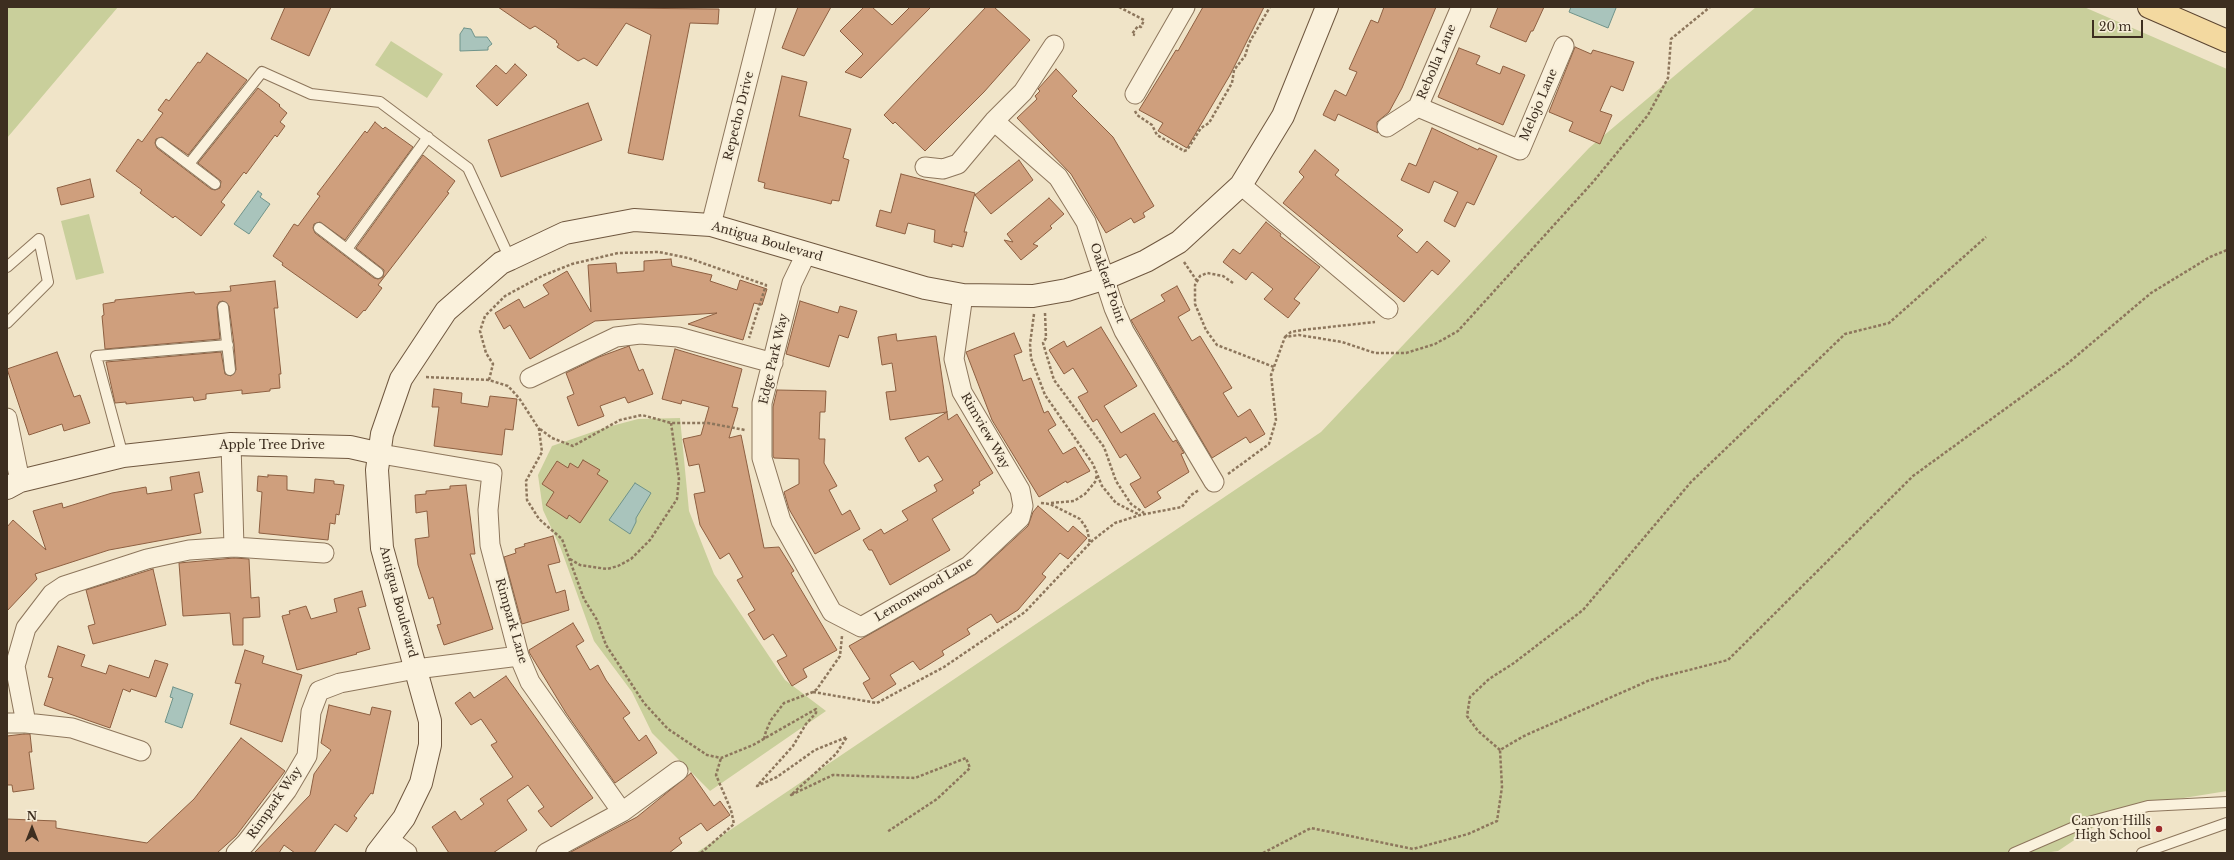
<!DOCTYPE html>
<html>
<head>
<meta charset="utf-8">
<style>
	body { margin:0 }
	#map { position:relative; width:2234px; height:860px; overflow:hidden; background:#f0e4c8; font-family:"Libre Baskerville",serif }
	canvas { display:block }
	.frame { position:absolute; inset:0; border:8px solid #3d2e20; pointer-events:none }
	.north { position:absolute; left:12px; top:808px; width:40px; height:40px; -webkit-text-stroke:3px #f7eed8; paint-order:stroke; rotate:0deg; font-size:11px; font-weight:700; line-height:16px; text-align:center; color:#3d2e20 }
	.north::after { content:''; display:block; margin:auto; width:14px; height:18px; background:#3d2e20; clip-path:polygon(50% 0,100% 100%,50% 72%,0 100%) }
	.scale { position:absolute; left:2092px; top:20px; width:51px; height:18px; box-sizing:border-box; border:2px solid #3d2e20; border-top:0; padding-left:5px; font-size:12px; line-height:14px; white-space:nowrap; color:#3d2e20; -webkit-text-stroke:3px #f7eed8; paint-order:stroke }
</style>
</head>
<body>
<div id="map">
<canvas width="2234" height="860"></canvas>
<div class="frame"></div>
<div class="north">N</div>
<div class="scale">20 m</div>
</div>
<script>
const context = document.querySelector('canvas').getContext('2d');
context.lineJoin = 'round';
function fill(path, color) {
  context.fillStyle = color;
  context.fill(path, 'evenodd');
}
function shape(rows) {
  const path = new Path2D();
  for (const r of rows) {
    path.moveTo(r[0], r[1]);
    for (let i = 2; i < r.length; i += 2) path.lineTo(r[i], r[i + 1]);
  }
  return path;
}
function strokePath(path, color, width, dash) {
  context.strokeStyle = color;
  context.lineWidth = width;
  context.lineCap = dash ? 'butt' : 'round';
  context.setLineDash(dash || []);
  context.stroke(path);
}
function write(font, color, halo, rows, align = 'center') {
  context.font = font + ' "Libre Baskerville",serif';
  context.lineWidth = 4;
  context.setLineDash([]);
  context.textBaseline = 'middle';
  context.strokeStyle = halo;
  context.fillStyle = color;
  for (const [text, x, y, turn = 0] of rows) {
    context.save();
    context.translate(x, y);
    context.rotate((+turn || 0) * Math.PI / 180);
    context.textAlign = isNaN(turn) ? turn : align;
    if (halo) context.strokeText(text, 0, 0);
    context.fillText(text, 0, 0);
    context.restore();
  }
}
fill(shape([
	[7,7,118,7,7,138],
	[1756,7,2084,7,2227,69,2227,791,2122,808,2058,851,2044,853,696,853,1321,432,1589,148],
	[391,41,443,74,427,98,375,65],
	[89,214,104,273,76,280,61,221],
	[680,418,689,511,714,574,785,680,826,711,710,791,652,733,632,692,594,641,561,549,543,510,538,475,552,446,604,428,638,419]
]), '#c9cf9b');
const water = shape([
	[1571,7,1615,7,1616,8,1608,28,1569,12,1571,7],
	[464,28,471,29,475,37,487,37,492,44,488,47,488,50,460,51,460,34,464,28],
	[258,191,262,194,260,197,270,204,249,234,234,224,258,191],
	[635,483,651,493,636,518,636,522,630,534,609,520,635,483],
	[173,687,193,694,182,728,165,722,173,698,170,697,173,687]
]);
fill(water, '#a9c4bc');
strokePath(water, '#6f938a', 1);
const building = shape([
	[285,7,331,7,309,56,271,39,285,7],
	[498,7,719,9,718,24,690,23,663,160,628,153,651,35,626,23,597,66,584,58,578,61,557,47,559,44,556,42,557,41,535,26,530,29,498,7],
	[798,7,831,7,804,56,782,48,798,7],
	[864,7,872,7,892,25,910,7,931,7,861,78,845,72,863,54,840,31,864,7],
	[986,7,994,7,1030,40,984,92,925,151,895,122,893,124,884,115,986,7],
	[1203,7,1264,7,1230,75,1187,148,1158,131,1163,123,1139,110,1176,50,1178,51,1203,7],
	[1384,7,1436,7,1402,88,1389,112,1377,122,1378,133,1338,114,1335,121,1323,115,1335,90,1346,96,1357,72,1349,69,1371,20,1378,23,1384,7],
	[1498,7,1544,7,1533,31,1531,31,1526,42,1490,27,1498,7],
	[1575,47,1591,54,1593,50,1634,62,1623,91,1611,86,1600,111,1612,115,1600,144,1569,131,1573,122,1549,112,1575,47],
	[1459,48,1480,56,1476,64,1500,74,1503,66,1525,75,1503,125,1438,97,1459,48],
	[207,53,247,80,188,155,162,137,156,139,155,143,157,148,211,189,215,190,220,188,221,181,198,163,258,88,280,105,279,106,287,113,280,122,285,126,277,137,275,135,246,174,244,172,221,202,225,205,201,236,175,216,173,218,140,193,142,190,116,171,138,139,142,142,163,113,158,110,166,99,169,101,198,62,200,63,207,53],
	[515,64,527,75,497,106,476,86,496,65,506,74,515,64],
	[1056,69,1077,91,1072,96,1113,137,1154,206,1143,213,1145,217,1134,223,1131,218,1106,233,1071,174,1017,118,1037,99,1035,96,1040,91,1038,89,1056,69],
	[782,76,807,82,799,116,851,129,843,158,849,160,839,201,832,200,831,204,816,200,764,188,765,183,758,181,782,76],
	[588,103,602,140,501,177,488,140,588,103],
	[375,122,383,129,385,127,413,147,345,240,320,222,314,224,313,228,315,233,374,278,378,279,383,277,384,270,356,248,423,155,455,181,447,192,449,193,378,285,382,288,365,311,364,310,357,318,282,265,283,263,273,256,294,224,298,226,320,196,317,194,365,131,367,133,375,122],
	[1432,128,1478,150,1479,148,1497,156,1474,205,1467,202,1455,227,1444,221,1458,192,1434,181,1429,193,1401,180,1409,163,1416,166,1432,128],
	[1315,150,1339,170,1335,175,1403,230,1397,236,1417,253,1427,241,1450,261,1438,275,1432,270,1404,302,1283,203,1304,177,1299,172,1315,150],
	[1019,160,1033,180,991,214,975,195,1019,160],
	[901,174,975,193,964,232,967,232,963,247,952,244,952,247,934,242,935,230,908,223,905,234,876,226,880,210,891,213,901,174],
	[90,179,94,197,61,205,57,188,90,179],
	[1049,198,1064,214,1050,226,1052,228,1033,244,1038,246,1021,260,1004,240,1013,242,1007,234,1049,198],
	[1266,222,1281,234,1280,236,1320,267,1294,299,1300,303,1288,318,1264,299,1273,289,1252,272,1246,280,1223,262,1233,249,1240,254,1266,222],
	[671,259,672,266,712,275,710,281,737,290,740,280,767,289,762,305,754,303,743,340,688,324,717,313,595,321,530,359,510,325,504,329,495,313,519,299,524,308,549,294,543,285,567,271,591,312,588,265,616,263,617,273,644,271,644,261,671,259],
	[275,281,278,308,274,308,281,374,279,374,280,388,270,389,270,391,242,394,242,390,206,394,206,399,194,401,193,397,126,404,126,402,115,403,106,362,221,352,225,374,231,376,236,370,234,344,229,306,223,301,219,302,217,307,220,339,105,349,102,316,104,315,103,304,115,302,115,300,194,292,195,294,231,291,230,286,275,281],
	[1177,286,1190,310,1178,317,1192,341,1200,336,1232,388,1223,393,1238,417,1250,409,1265,434,1250,443,1246,437,1212,458,1131,320,1165,301,1161,295,1177,286],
	[800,301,838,313,840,306,857,311,848,338,839,335,829,367,786,354,800,301],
	[1101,327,1137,386,1104,406,1121,433,1154,413,1170,438,1173,442,1176,440,1184,453,1181,454,1189,472,1157,492,1161,498,1145,508,1130,484,1141,478,1126,454,1120,458,1097,419,1093,422,1078,397,1088,392,1073,368,1064,374,1049,350,1064,341,1067,347,1101,327],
	[1014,333,1022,352,1014,355,1023,381,1031,378,1044,413,1048,411,1056,425,1048,430,1063,454,1075,447,1090,471,1067,483,1066,481,1039,497,992,420,966,352,1014,333],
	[896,334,897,341,936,336,947,412,890,420,886,392,896,391,892,363,882,365,878,337,896,334],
	[629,346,639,371,643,369,653,394,628,403,625,397,600,406,604,416,578,426,567,397,574,394,566,373,599,357,629,346],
	[675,349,742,369,732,407,738,408,729,438,741,435,764,548,779,547,794,571,791,573,837,650,803,669,807,677,792,686,777,661,787,656,773,634,764,640,748,614,755,610,737,580,743,577,729,553,720,559,700,525,694,494,705,492,699,464,689,466,683,439,701,435,709,407,682,400,681,404,662,399,675,349],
	[57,352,74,397,80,395,90,423,64,431,62,424,29,435,7,369,57,352],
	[434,389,462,393,461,403,488,407,490,396,517,399,513,430,505,429,502,455,434,446,439,407,432,407,434,389],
	[777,390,826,391,825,412,820,412,819,439,825,439,824,463,837,486,829,490,842,515,850,510,860,529,815,554,789,509,784,492,799,484,799,459,774,458,773,456,773,407,777,390],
	[947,412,948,420,957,414,993,473,979,482,980,485,972,490,974,493,932,519,950,550,890,585,872,550,869,550,863,540,881,529,884,534,908,520,902,511,937,491,934,485,943,480,928,456,919,462,905,438,947,412],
	[583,460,600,470,597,474,608,481,580,523,569,515,567,519,546,505,554,492,542,484,557,461,568,468,570,463,578,468,583,460],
	[199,472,203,492,194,494,201,533,109,550,35,574,37,579,7,611,7,527,13,520,46,550,33,511,62,503,63,508,112,493,146,487,147,494,172,490,170,477,199,472],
	[268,475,287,476,287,490,314,493,315,479,334,481,334,484,344,485,339,515,336,514,335,524,330,523,328,540,259,533,262,492,257,491,258,476,268,477,268,475],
	[466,485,475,554,470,554,493,629,444,645,437,625,441,624,433,597,429,599,418,565,415,539,429,537,427,511,416,513,415,495,426,494,426,491,450,489,450,486,466,485],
	[1038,506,1068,532,1073,526,1087,538,1068,559,1060,553,1042,574,1046,577,1018,610,997,623,991,614,967,629,970,634,942,651,944,655,920,670,913,661,890,675,896,684,872,699,863,683,870,679,849,646,976,574,1028,526,1033,512,1038,506],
	[553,536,560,562,548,565,556,593,565,590,569,610,522,624,504,557,516,553,515,549,525,546,524,544,553,536],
	[234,558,249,559,251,598,259,597,260,617,243,618,243,645,233,645,230,613,183,616,179,563,234,558],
	[153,569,166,625,93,644,88,626,95,624,86,590,153,569],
	[362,591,366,606,358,608,370,649,356,653,357,654,297,670,282,616,290,614,289,611,306,606,311,619,337,612,334,599,362,591],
	[573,623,584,641,576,646,590,670,598,665,606,680,630,713,623,718,639,741,646,735,657,753,615,783,566,713,529,652,529,650,573,623],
	[58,646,85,655,81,666,106,674,109,665,149,678,155,660,168,664,156,697,131,689,130,692,123,689,110,728,44,705,53,678,48,677,58,646],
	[245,650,264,656,262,663,302,675,282,742,230,724,241,684,235,683,245,650],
	[506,676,593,798,551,827,538,811,544,807,528,785,507,800,527,830,493,853,449,853,432,827,455,811,461,820,484,804,480,799,513,777,491,745,497,742,481,719,471,725,455,703,470,692,474,698,506,676],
	[329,705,370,715,372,707,391,711,373,794,371,793,354,816,357,818,347,832,335,824,314,853,295,853,284,845,279,853,254,853,310,795,314,774,331,750,321,743,329,705],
	[24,734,30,734,32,752,29,752,34,789,13,792,12,785,7,785,7,736,24,734],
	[241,738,285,771,236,836,217,853,7,853,7,819,56,821,56,828,147,843,194,799,241,738],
	[691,773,714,806,720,801,730,815,707,831,701,823,679,838,682,843,669,853,569,853,637,817,691,773]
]);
fill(building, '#cf9f7d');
strokePath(building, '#8d5f41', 1);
const lane = shape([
	[161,143,215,184],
	[189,164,262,72,311,94,380,102,468,168,510,259],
	[319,228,378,273],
	[347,249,428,137],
	[7,267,39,239,48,282,7,323],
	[223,307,230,370],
	[123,456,96,356,228,345],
	[2014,853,2081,824,2148,806,2227,802],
	[2142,853,2227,823]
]);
const street = shape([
	[1135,94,1185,7],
	[1418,107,1520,150,1564,46],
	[994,121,1058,177,1086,222,1114,308,1124,331,1214,482],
	[1387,127,1418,107,1461,7],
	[925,167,943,169,958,164,994,121,1023,92,1054,45],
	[1241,185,1388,309],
	[711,225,766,7],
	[806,254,792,283,762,403,762,458,781,521,832,612,861,627,969,566,1020,518,1023,506,1020,490,962,392,954,359,963,295],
	[530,378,616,337,640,334,678,337,773,363],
	[7,418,20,481],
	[231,444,234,547],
	[381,454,492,473,488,510,490,545,519,656,530,682,622,812],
	[7,723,26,723,72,728,141,751],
	[26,723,15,666,26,628,52,594,64,586,147,559,189,550,234,547,324,553],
	[388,839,407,853],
	[236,853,246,843,287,790,307,756,311,712,319,691,340,683,416,669,519,656],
	[546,853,622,812,678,771]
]);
const secondary = shape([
	[7,488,20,481,123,456,231,444,350,447,381,454],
	[377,853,404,818,421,783,430,745,430,721,382,548,377,470,382,434,401,379,446,311,501,263,510,259,565,233,634,220,711,225,925,288,963,295,1033,296,1067,290,1106,278,1146,261,1179,242,1241,185,1283,116,1327,7]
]);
const primary = shape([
	[2149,7,2227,41]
]);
strokePath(lane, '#8d765c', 12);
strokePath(street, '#8d765c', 21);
strokePath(secondary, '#6f573f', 24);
strokePath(primary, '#5b4430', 24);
strokePath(shape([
	[1119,7,1144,20,1141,27,1138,26,1132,34,1135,35],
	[1135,111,1137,115,1152,125,1157,135,1184,151,1187,150,1201,128,1209,123,1232,83,1234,70,1245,56,1249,43,1270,7],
	[1184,262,1197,281],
	[1233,283,1223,276,1207,273,1200,276,1195,285,1195,304,1206,330,1217,345,1274,367],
	[1045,313,1046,338,1043,343,1054,380,1104,447,1116,481,1131,504,1144,513],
	[1034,314,1030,344,1031,358,1045,395,1093,464,1102,486,1116,503,1138,514],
	[1285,337,1291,332,1302,330,1375,322],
	[426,377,489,380,508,386,519,398,539,429,542,452,526,481,527,500,539,519,562,539,584,599,597,620,606,645,644,703,668,729,707,755,721,758,753,745,816,709,816,713,806,724,793,746,757,786,777,777,815,750,847,737,836,754,791,795,833,775,915,778,966,758,970,768,937,799,887,832],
	[489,380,493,364,486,353,480,331,485,316,505,296,542,276,572,264,618,253,659,252,688,258,766,285,749,338],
	[540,429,552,438,573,446,620,420,642,415,671,423,708,423,745,430],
	[1228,474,1269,444,1276,420,1271,375,1285,337,1299,335,1342,342,1375,353,1406,353,1435,344,1458,331,1593,182,1648,115,1668,78,1671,39,1710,7],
	[1041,503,1050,504,1080,519,1087,529,1090,543],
	[1051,503,1074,501,1085,494,1095,482,1097,475],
	[570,559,580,565,607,569,618,566,631,559,650,540,677,499,679,479,671,423],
	[813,692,877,703,944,667,1025,612,1093,540,1115,523,1140,515,1182,507,1191,495,1199,490],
	[764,739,766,731,771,720,784,703,813,692,817,689,840,656,842,636],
	[1500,750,1478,731,1467,716,1470,697,1489,679,1514,663,1583,610,1691,482,1845,334,1889,323,1986,237],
	[701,853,734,824,731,810,716,775,721,758],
	[1263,853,1311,828,1413,849,1468,834,1497,821,1502,787,1500,750,1524,736,1650,680,1728,660,1913,476,2067,364,2151,293,2210,257,2227,250]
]), '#8d765c', 2.5, [3, 2]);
strokePath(lane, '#faf1dc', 10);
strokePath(street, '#faf1dc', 19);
strokePath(secondary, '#faf1dc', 22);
strokePath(primary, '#f3d9a0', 22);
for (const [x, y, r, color] of [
	[2159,829,4,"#9e2a2b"]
]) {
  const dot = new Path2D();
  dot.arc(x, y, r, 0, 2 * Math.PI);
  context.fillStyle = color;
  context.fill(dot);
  strokePath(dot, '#f7eed8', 1.5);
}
write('12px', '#3d2e20', '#f7eed8', [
	["Rebolla Lane",1437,62,-67],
	["Melojo Lane",1539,105,-67],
	["Repecho Drive",739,116,-76],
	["Antigua Boulevard",767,242,16],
	["Oakleaf Point",1107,283,71],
	["Edge Park Way",774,359,-77],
	["Rimview Way",985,431,60],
	["Apple Tree Drive",272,446],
	["Lemonwood Lane",924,590,-31],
	["Antigua Boulevard",398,602,75],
	["Rimpark Lane",511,621,74],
	["Rimpark Way",275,803,-55]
]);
write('12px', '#3d2e20', '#f7eed8', [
	["Canyon Hills",2151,822],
	["High School",2151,836]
], 'right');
</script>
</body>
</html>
